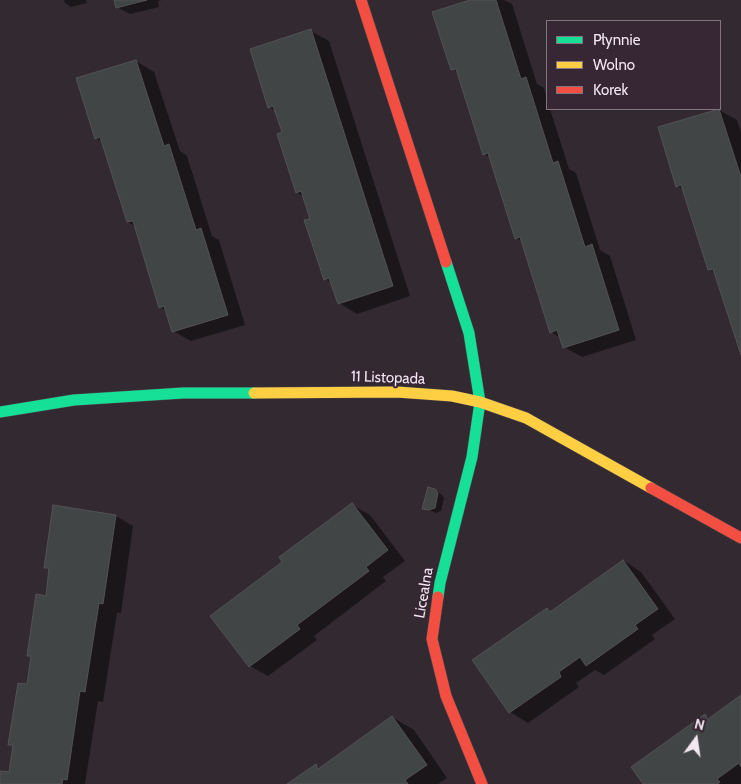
<!DOCTYPE html>
<html>
<head>
<meta charset="utf-8">
<style>
	body { margin:0 }
	#map { position:relative; width:741px; height:784px; overflow:hidden; background:#332a31; font-family:Cabin,sans-serif }
	canvas { display:block }
	.legend { position:absolute; left:546px; top:20px; width:175px; height:90px; box-sizing:border-box; background:#372633; border:1px solid #82737f; margin:0; padding:6px 9px; list-style:none; font-size:15px; color:#f3e7f0 }
	.legend li { display:flex; align-items:center; gap:10px; height:25px }
	.legend b { width:25px; border:1px solid #82737f }
	.north { position:absolute; left:671px; top:714px; width:50px; height:50px; -webkit-text-stroke:4px #372633; paint-order:stroke; rotate:14deg; font-size:14px; font-weight:700; line-height:20px; text-align:center; color:#f3e7f0 }
	.north::after { content:''; display:block; margin:auto; width:18px; height:22px; background:#f3e7f0; clip-path:polygon(50% 0,100% 100%,50% 72%,0 100%) }
</style>
</head>
<body>
<div id="map">
<canvas width="741" height="784"></canvas>
<ul class="legend">
<li><b style="height:6px;background:#16e098"></b>Płynnie</li>
<li><b style="height:6px;background:#ffcf43"></b>Wolno</li>
<li><b style="height:6px;background:#f24e42"></b>Korek</li>
</ul>
<div class="north">N</div>
</div>
<script>
const context = document.querySelector('canvas').getContext('2d');
context.lineJoin = 'round';
function fill(path, color) {
  context.fillStyle = color;
  context.fill(path, 'evenodd');
}
function shape(rows) {
  const path = new Path2D();
  for (const r of rows) {
    path.moveTo(r[0], r[1]);
    for (let i = 2; i < r.length; i += 2) path.lineTo(r[i], r[i + 1]);
  }
  return path;
}
function strokePath(path, color, width, dash) {
  context.strokeStyle = color;
  context.lineWidth = width;
  context.lineCap = dash ? 'butt' : 'round';
  context.setLineDash(dash || []);
  context.stroke(path);
}
function write(font, color, halo, rows, align = 'center') {
  context.font = font + ' Cabin,sans-serif';
  context.lineWidth = 4;
  context.setLineDash([]);
  context.textBaseline = 'middle';
  context.strokeStyle = halo;
  context.fillStyle = color;
  for (const [text, x, y, turn = 0] of rows) {
    context.save();
    context.translate(x, y);
    context.rotate((+turn || 0) * Math.PI / 180);
    context.textAlign = isNaN(turn) ? turn : align;
    if (halo) context.strokeText(text, 0, 0);
    context.fillText(text, 0, 0);
    context.restore();
  }
}
fill(shape([
	[64,0,86,0,87,3,71,7,65,3],
	[115,0,162,0,158,1,159,7,130,14,117,7],
	[474,0,504,0,512,4,537,84,544,88,547,99,547,109,550,109,569,169,576,173,600,250,610,256,636,340,582,357,564,347,561,338,551,332,523,242,516,238,491,158,484,154,459,73,452,69],
	[311,31,329,41,410,296,357,314,339,303,332,283,325,279,311,219,303,196,297,193,279,135,283,133,276,111,269,107],
	[136,61,154,72,180,151,187,156,212,236,219,240,245,325,191,341,173,331,167,311,160,307,135,226,128,222,103,142,96,138],
	[719,110,737,120,741,132,741,352,716,273,709,269,684,190,677,186],
	[435,490,441,494,444,498,441,511,436,513,424,508],
	[352,505,370,515,405,561,383,577,386,581,314,636,317,640,268,676,250,666],
	[116,516,133,526,121,613,117,613,103,702,98,701,85,784,0,784,0,775,10,774,14,747,10,744,28,686,32,657,28,655,47,597,50,570,45,567],
	[624,561,641,572,675,619,652,635,655,639,604,675,595,670,576,683,579,687,528,723,510,712,474,661,547,610,552,612],
	[741,696,741,784,644,784,705,716,710,718],
	[392,717,414,730,447,778,438,784,290,784,316,766,321,769]
]), '#0007');
const building = shape([
	[114,0,147,0,116,8,114,0],
	[470,0,496,0,521,79,526,77,553,163,558,161,585,247,592,244,619,330,563,348,557,330,550,333,520,237,515,239,488,153,483,155,456,69,451,70,432,12,470,0],
	[311,29,393,286,338,304,329,278,324,280,304,220,310,219,301,191,296,193,277,134,282,132,273,106,268,108,250,49,311,29],
	[136,60,164,146,169,144,196,230,201,228,228,315,172,332,164,306,159,308,133,221,127,222,100,137,95,139,76,78,136,60],
	[719,109,741,177,741,355,713,269,708,270,681,185,676,187,658,127,719,109],
	[428,487,435,489,438,493,435,508,429,510,422,509,428,487],
	[352,503,388,550,366,567,369,571,297,625,300,629,249,667,210,616,282,562,279,557,352,503],
	[53,505,116,515,103,604,99,603,85,692,80,691,67,780,63,779,62,784,0,784,0,771,9,772,13,745,8,745,18,683,27,684,31,656,27,656,36,594,46,596,49,568,44,568,53,505],
	[623,560,658,609,635,625,638,629,586,666,580,657,559,672,561,677,509,713,472,660,547,608,550,612,623,560],
	[741,695,741,767,739,763,717,779,720,782,718,784,643,784,631,767,705,714,708,719,741,695],
	[392,716,427,765,405,780,408,784,287,784,316,764,318,769,392,716]
]);
fill(building, '#424546');
strokePath(building, '#525253', 1);
const fast = shape([
	[0,412,74,400,183,393,254,393],
	[438,597,440,583,472,457,480,402,469,333,446,262]
]);
const slow = shape([
	[254,393,397,392,452,396,480,402,526,418,651,488]
]);
const jam = shape([
	[361,0,446,262],
	[651,488,741,538],
	[438,597,432,639,446,696,482,784]
]);
strokePath(fast, '#4e464c', 12);
strokePath(slow, '#4e464c', 12);
strokePath(jam, '#4e464c', 12);
strokePath(fast, '#16e098', 11);
strokePath(slow, '#ffcf43', 11);
strokePath(jam, '#f24e42', 11);
write('15px', '#f3e7f0', '#372633', [
	["11 Listopada",388,378,2],
	["Licealna",424,593,-80]
]);
</script>
</body>
</html>
